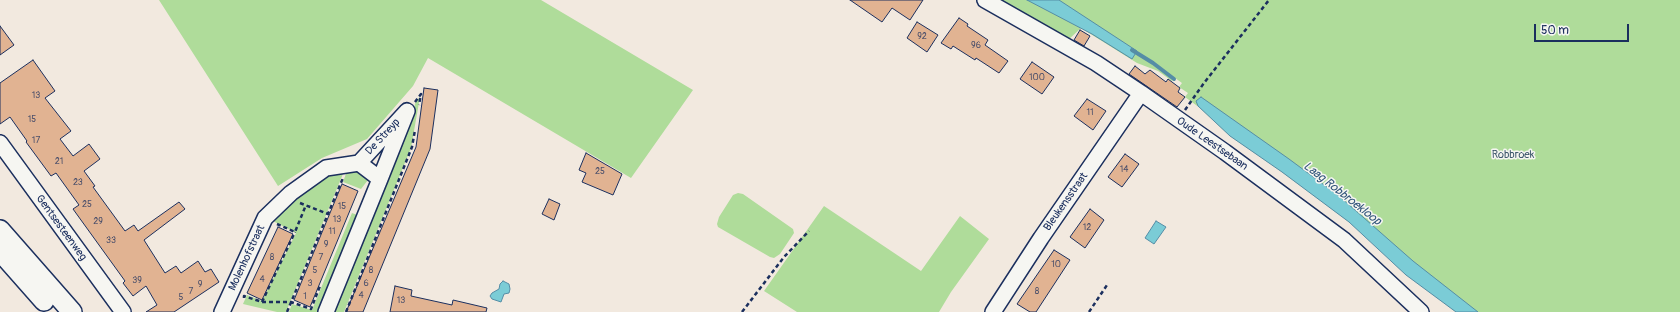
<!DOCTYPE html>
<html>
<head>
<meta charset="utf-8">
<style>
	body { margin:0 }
	#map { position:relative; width:1680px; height:312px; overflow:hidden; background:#f2e9df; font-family:Pangolin,sans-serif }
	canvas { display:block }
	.scale { position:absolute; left:1534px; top:24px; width:95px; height:18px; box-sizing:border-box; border:2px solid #1b2f5e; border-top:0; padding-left:5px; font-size:12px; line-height:14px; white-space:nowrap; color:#1b2f5e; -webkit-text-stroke:3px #f6f6f2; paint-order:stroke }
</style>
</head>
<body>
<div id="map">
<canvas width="1680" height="312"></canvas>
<div class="scale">50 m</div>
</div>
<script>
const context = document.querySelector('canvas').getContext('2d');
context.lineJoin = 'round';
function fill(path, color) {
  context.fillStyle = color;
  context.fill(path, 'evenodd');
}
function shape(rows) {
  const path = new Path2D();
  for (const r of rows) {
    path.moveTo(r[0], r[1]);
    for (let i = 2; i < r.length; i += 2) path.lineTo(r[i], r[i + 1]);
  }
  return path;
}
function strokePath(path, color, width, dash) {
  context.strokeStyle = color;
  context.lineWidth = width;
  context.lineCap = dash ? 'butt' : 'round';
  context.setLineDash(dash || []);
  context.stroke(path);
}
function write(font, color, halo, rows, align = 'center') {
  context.font = font + ' Pangolin,sans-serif';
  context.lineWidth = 3;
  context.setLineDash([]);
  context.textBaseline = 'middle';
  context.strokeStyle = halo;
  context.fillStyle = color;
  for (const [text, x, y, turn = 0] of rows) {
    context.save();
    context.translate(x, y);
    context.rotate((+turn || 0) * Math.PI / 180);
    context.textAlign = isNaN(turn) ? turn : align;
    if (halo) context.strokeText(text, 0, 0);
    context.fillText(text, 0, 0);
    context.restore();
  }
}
fill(shape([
	[159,0,541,0,693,90,631,178,428,58,413,86,367,139,322,158,278,186],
	[994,0,1680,0,1680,312,1456,312,1404,273,1380,249,1349,222,1282,172,1230,136,1200,108,1185,97,1188,93,1179,87,1182,83,1175,78,1172,81,1158,71,1137,63,1081,28,1067,41],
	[420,97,411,148,344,312,333,312,403,142,416,101],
	[348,168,361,172,366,177,368,180,361,189,343,182],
	[345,169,286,312,277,312,243,304,247,295,262,301,296,233,271,220,291,197,326,174],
	[738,193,743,194,793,229,794,233,780,254,774,258,770,257,718,227,717,224,719,217,733,195],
	[824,206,921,271,960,216,989,239,951,292,939,312,797,312,764,291],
	[352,213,360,216,320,312,289,312,292,304,312,310]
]), '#afdc9a');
const water = shape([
	[1027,0,1059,0,1137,51,1132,59,1092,34,1027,0],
	[1201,97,1289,159,1339,196,1413,261,1478,312,1456,312,1406,275,1349,222,1282,172,1230,136,1198,106,1196,101,1201,97],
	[1156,221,1166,227,1154,244,1145,238,1156,221],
	[503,281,509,284,510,289,509,293,504,294,501,302,492,299,490,296,492,293,499,289,500,284,503,281]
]);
fill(water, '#7bccd6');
strokePath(water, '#558da6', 1);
strokePath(shape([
	[1132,50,1153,63,1174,79]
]), '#558da6', 4);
const building = shape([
	[850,0,923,0,910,20,892,8,882,22,850,0],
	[959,18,968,24,967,26,988,40,985,45,1008,61,999,73,976,58,975,60,953,46,951,49,941,43,959,18],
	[917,22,938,35,927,52,907,38,917,22],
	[0,26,14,45,0,55,0,26],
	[1080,30,1090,36,1084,46,1074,40,1080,30],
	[33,60,55,91,45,98,71,131,60,139,73,156,89,144,100,159,84,171,95,186,93,187,125,231,134,225,138,231,179,202,185,209,144,240,165,273,176,266,181,273,198,261,205,272,211,269,219,282,174,312,146,312,157,305,146,286,133,296,123,283,125,281,73,209,79,205,56,173,51,176,26,142,27,141,10,117,0,124,0,83,33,60],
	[1032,62,1054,77,1042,94,1020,79,1032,62],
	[1135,66,1145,74,1150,70,1166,82,1168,79,1180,88,1178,92,1185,97,1177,107,1129,74,1135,66],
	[424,88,438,90,430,149,363,312,346,312,416,147,424,88],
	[1087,99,1106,111,1093,130,1074,116,1087,99],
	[586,153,622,174,613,195,582,182,586,173,579,170,586,153],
	[1125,154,1139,164,1122,187,1108,177,1125,154],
	[342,184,358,191,310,307,294,300,342,184],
	[549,199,560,204,554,220,542,214,549,199],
	[1090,209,1104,220,1085,248,1070,237,1090,209],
	[278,227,293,234,262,300,247,293,278,227],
	[1054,250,1070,260,1036,312,1030,312,1017,304,1054,250],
	[395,286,412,290,411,296,452,305,453,300,487,308,486,312,390,312,395,286]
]);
fill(building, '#e1b392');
strokePath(building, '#1b2f5e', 1);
const minor = shape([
	[985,0,1096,63,1141,93,1225,152,1344,240,1421,312],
	[0,143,123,312],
	[222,312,265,218,291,193,326,168,359,163],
	[326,312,380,179,407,111,359,163,380,179],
	[993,312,1041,238,1141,93]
]);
const major = shape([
	[0,230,72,312],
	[0,251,44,301]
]);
strokePath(minor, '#1b2f5e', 18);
strokePath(major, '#1b2f5e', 22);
strokePath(shape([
	[415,102,421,94,419,105],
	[1185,110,1204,83,1269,0],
	[300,203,328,214],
	[277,224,295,232,306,205],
	[244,298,244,296,262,302,291,302,311,309,320,286],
	[262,302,295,232],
	[287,312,343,178],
	[346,312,412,147,415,130],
	[742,312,784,257,809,231],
	[1089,312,1107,285]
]), '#1b2f5e', 2.5, [4, 3]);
strokePath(minor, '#f6f6f2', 15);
strokePath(major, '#f6f6f2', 19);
write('9px', '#4c506b', null, [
	["92",922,37],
	["96",976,46],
	["100",1037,78],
	["13",36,96],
	["11",1090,113],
	["15",32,120],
	["17",36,141],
	["21",59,162],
	["14",1124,170],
	["25",600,172],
	["23",78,183],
	["25",87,205],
	["15",342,207],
	["13",337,220],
	["29",98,222],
	["12",1087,228],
	["11",332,232],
	["33",111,241],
	["9",326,245],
	["8",272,258],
	["7",321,258],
	["10",1056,265],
	["5",315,271],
	["8",371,271],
	["4",262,280],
	["39",137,281],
	["3",310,284],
	["6",366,284],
	["9",200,285],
	["7",191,292],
	["8",1037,292],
	["4",361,296],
	["1",305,297],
	["5",181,298],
	["13",401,301]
]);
write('11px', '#1b2f5e', '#f6f6f2', [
	["De Streyp",383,137,-47],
	["Oude Leestsebaan",1212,144,35],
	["Bleukensstraat",1066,202,-55],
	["Gentsesteenweg",61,228,54],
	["Molenhofstraat",247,258,-65]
]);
write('11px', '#405a6d', '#f6f6f2', [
	["Robbroek",1513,155]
]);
write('italic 12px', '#33567c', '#f6f6f2', [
	["Laag Robbroekloop",1342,194,38]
]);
</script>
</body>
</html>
